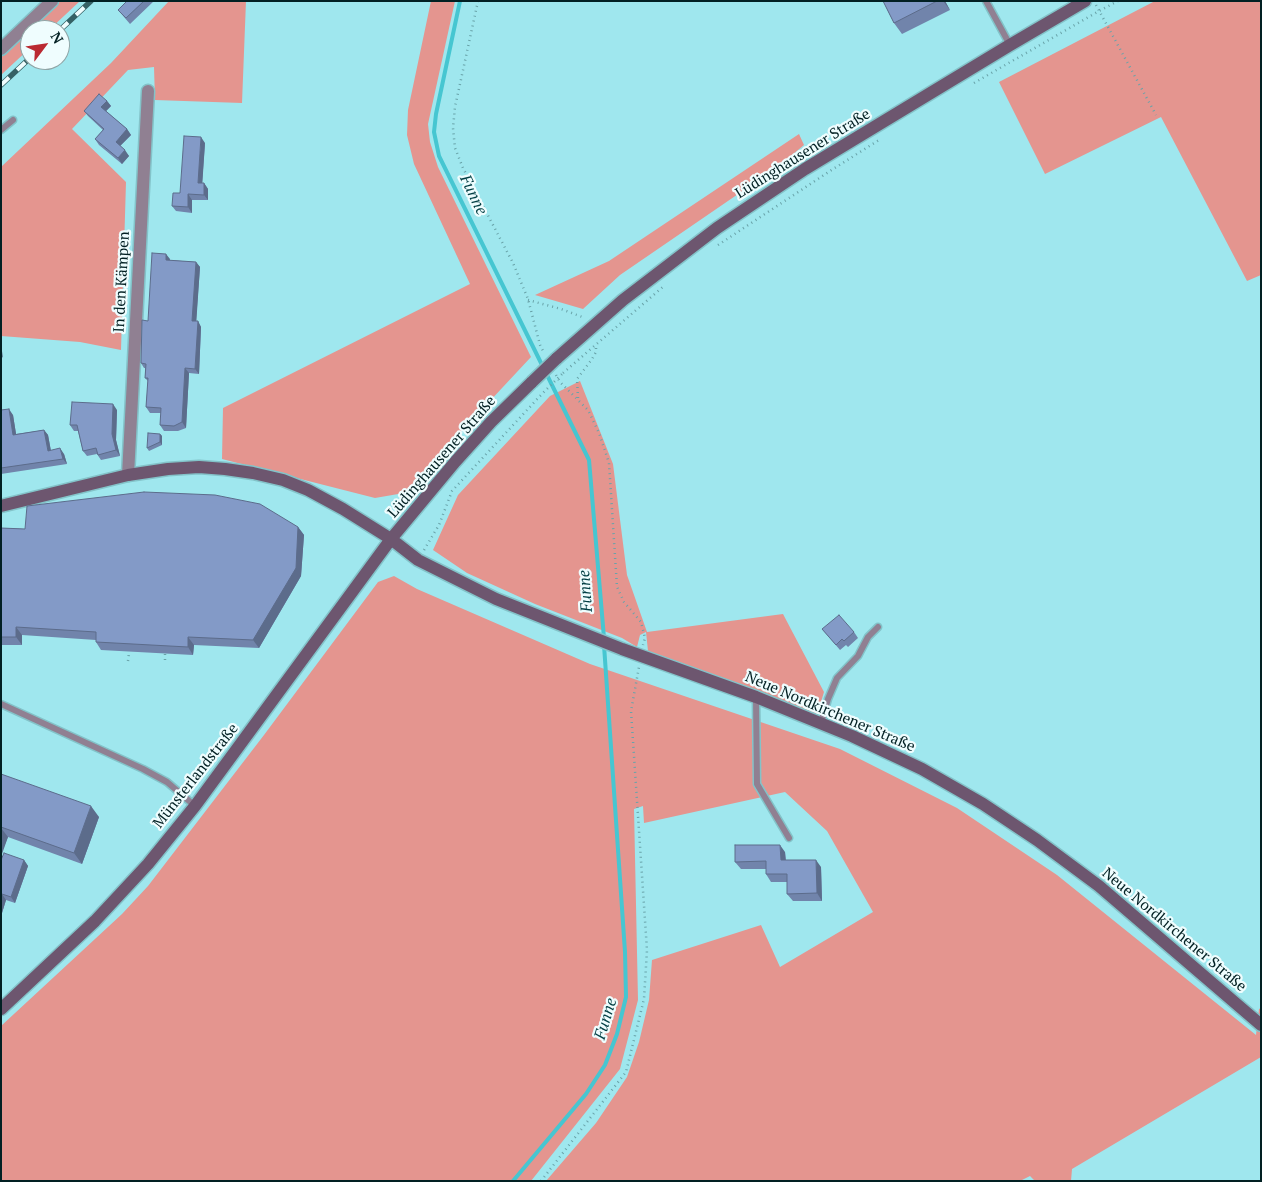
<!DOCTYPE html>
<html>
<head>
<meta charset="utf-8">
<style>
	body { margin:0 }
	#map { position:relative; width:1262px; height:1182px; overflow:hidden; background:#9fe7ee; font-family:"PT Serif",serif }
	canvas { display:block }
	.frame { position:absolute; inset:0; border:2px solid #022023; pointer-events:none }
	.north { position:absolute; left:20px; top:20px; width:50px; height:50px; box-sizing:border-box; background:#effdfe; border:1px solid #90a5a6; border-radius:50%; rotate:59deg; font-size:14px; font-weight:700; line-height:20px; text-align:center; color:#022023 }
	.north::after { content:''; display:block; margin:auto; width:18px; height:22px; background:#ba2a32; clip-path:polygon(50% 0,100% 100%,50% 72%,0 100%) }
</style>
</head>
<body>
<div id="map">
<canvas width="1262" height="1182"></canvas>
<div class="frame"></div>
<div class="north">N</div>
</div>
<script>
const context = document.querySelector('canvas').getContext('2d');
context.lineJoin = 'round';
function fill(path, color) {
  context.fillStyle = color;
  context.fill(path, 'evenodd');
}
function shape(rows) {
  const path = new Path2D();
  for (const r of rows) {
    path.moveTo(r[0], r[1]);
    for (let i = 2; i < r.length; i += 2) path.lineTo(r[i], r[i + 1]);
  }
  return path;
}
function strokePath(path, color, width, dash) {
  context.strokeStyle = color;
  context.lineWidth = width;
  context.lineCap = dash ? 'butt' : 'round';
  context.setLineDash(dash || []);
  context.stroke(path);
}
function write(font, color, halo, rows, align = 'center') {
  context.font = font + ' "PT Serif",serif';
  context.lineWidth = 4.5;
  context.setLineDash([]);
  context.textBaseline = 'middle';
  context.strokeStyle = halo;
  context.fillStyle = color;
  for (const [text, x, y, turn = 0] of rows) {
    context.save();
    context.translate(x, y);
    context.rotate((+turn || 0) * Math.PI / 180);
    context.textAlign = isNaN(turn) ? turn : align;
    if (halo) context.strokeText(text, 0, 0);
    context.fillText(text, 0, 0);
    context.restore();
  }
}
fill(shape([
	[57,1,80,1,49,30,30,30,30,48,1,75,1,54],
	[169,1,246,1,242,103,155,100,154,67,128,70,72,129,126,182,121,350,80,342,1,336,1,167,111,63],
	[431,1,455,1,428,124,430,142,438,167,531,357,404,493,375,498,222,459,223,408,470,284,414,164,407,135,408,110],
	[1155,1,1261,1,1261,275,1247,281,1161,117,1045,174,999,82],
	[799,134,804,145,779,166,620,275,583,309,535,295,609,261],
	[580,381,613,464,627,575,647,632,783,614,824,692,817,715,648,651,646,632,640,635,637,647,622,638,535,604,467,573,433,550,458,495,550,396],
	[394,576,417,589,590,664,840,749,957,808,1057,875,1256,1035,1259,1009,1261,1008,1261,1057,1072,1169,1071,1181,1035,1181,1030,1176,1020,1181,546,1181,596,1123,627,1077,639,1042,649,1000,652,960,761,925,780,967,873,912,827,831,785,792,644,823,643,806,634,809,638,1000,620,1069,531,1181,1,1181,1,1026,122,914,148,886,264,735,378,582]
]), '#e4958f');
strokePath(shape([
	[460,1,436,114,434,132,439,156,543,367],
	[546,373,589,460,604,638],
	[513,1181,586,1094,605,1065,617,1034,626,997,625,952,604,645]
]), '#46c6d1', 4);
const lane = shape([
	[986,1,1010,45],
	[1,130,13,120],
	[756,697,757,784,789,838],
	[1,704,143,769,167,782,195,806],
	[821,723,828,699,837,678,858,656,868,637,878,627]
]);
const street = shape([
	[1,49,52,1],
	[128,475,148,91]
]);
const secondary = shape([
	[556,359,623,300,717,228,805,169,1010,45,1085,1],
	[1,506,128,475,168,469,199,467,225,469,253,473,283,480,308,490,343,509,391,539,418,560,496,599,622,649,756,697,852,736,922,769,983,804,1037,840,1099,886,1261,1025],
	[1,1009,95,921,148,864,195,806,391,539,455,462,491,422,532,382]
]);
strokePath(lane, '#83c3c9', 9);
strokePath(street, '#83c3c9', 15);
strokePath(secondary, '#83c3c9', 15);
strokePath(shape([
	[478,1,455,107,453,128,455,148,463,168,513,263,528,299,540,345,544,353],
	[1096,5,1156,115],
	[974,83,1099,11,1118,1],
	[718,245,830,171,879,140],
	[528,300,561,309,585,318],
	[563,373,664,286],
	[556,375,560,382,588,410,599,433,609,463,617,587,624,602,641,622,645,638,643,645],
	[578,398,577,379,592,359,596,352,596,345],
	[424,550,439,525,452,491,540,396],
	[165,654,165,661],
	[128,661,129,653],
	[541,1181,626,1072,644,999,647,950,631,711,639,667]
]), '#69a3a9', 2.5, [1, 4]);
strokePath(lane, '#908092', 6);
strokePath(street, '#908092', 12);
strokePath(secondary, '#6d566f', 12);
const rail = shape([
	[60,30,91,1],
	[1,85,30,58]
]);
strokePath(rail, '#356165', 5.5);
strokePath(rail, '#effdfe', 4, [11]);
const secondaryBridge = shape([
	[532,382,556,359]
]);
strokePath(secondaryBridge, '#83c3c9', 15, []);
strokePath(shape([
	[540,396,563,373]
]), '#69a3a9', 2.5, [1, 4]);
strokePath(secondaryBridge, '#6d566f', 12);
fill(shape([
	[127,1,154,1,130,24,118,10],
	[883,1,945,1,950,10,902,34,894,23],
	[107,101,111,106,106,111,127,129,131,135,120,146,129,156,122,164,99,145,95,139,103,130,88,116,84,111],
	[205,143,202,183,204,183,208,189,208,200,192,200,192,213,176,211,172,206,180,193],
	[170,259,169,260,196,262,200,267,196,321,198,321,201,327,199,374,189,373,186,428,178,431,164,431,160,425,161,413,150,413,146,407,148,381,145,378,145,368,144,368,141,363,148,321],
	[1,410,13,415,16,434,44,430,48,435,51,451,64,454,67,464,1,474],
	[117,410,116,440,120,456,101,460,97,454,87,456,83,451,78,431,74,431,70,425],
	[160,434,162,436,162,445,149,451,147,448],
	[298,527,304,535,301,576,259,648,194,645,193,655,101,650,96,642,96,640,22,635,22,645,1,645,1,528,25,529],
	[822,629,854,632,858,638,848,647,846,645,840,650],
	[1,774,99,817,82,864,8,837,1,854],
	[785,852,786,860,821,867,822,901,793,901,787,894,787,882,771,882,766,874,766,869,741,869,735,862],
	[1,860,24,860,28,866,15,903,6,900,2,913]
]), '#7184ab');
fill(shape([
	[943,1,945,1,950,10],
	[107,101,111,106,105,112,101,107],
	[127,129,131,135,119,147,116,142],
	[201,137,205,143,202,188,198,183],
	[125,150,129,156,122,164,118,158],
	[204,183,208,189,208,200,204,195],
	[188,194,192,200,192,213,188,207],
	[166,254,170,259,169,265,166,260],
	[196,262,200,267,196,326,192,321],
	[198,321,201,327,199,374,195,369],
	[1,344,3,358,1,355],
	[185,368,189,373,186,428,182,422],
	[113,404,117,410,116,440,120,456,116,450,112,434],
	[9,409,13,415,17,440,13,435],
	[44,430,48,435,52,457,48,451],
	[160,434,162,436,162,445,160,442],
	[60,448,64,454,67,464,63,459],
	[298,527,304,535,301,576,259,648,253,640],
	[16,627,22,635,22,645,16,637],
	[188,637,194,645,193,655,188,647],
	[91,806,99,817,82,864,74,853],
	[1,828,8,837,2,854,1,854],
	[780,845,785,852,786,868,781,860],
	[24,860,28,866,15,903,11,897],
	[816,860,821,867,822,901,817,893],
	[2,894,6,900,2,913,1,896]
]), '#5c6c8b');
const building = shape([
	[127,1,144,1,126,18,118,10,127,1],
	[883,1,937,1,894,23,883,1],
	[99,94,107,101,101,107,127,129,116,142,125,150,118,158,95,139,104,129,84,111,99,94],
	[184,136,201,137,198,183,204,183,204,195,188,194,188,207,172,206,173,193,180,193,184,136],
	[152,253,166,254,166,260,196,262,192,321,198,321,195,369,185,368,182,422,174,426,160,425,161,408,146,407,148,378,145,378,146,364,141,363,142,320,148,321,152,253],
	[72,402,113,404,112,434,116,450,98,455,96,448,83,451,77,425,70,425,72,402],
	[9,409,13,435,44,430,48,451,60,448,63,459,1,468,1,410,9,409],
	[148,433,160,434,160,442,147,448,148,433],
	[144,492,215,495,260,504,298,527,296,568,253,640,188,637,188,647,96,642,96,632,16,627,16,637,1,637,1,528,25,529,27,506,144,492],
	[839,615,854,632,844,641,842,639,836,645,822,629,839,615],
	[1,774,91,806,74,853,1,827,1,774],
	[735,845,780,845,781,860,816,860,817,893,787,894,787,874,766,874,766,861,735,862,735,845],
	[4,853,24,860,11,897,2,894,1,896,1,860,4,853]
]);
fill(building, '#839ac7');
strokePath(building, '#5c6c8b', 1);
write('15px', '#022023', '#effdfe', [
	["Lüdinghausener Straße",803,154,-32],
	["In den Kämpen",122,282,-87],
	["Lüdinghausener Straße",442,457,-49],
	["Neue Nordkirchener Straße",830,712,23],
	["Münsterlandstraße",196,776,-52],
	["Neue Nordkirchener Straße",1174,930,40]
]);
write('italic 16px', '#023f44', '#effdfe', [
	["Funne",473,195,64],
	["Funne",586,591,-94],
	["Funne",606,1019,-73]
]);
</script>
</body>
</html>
